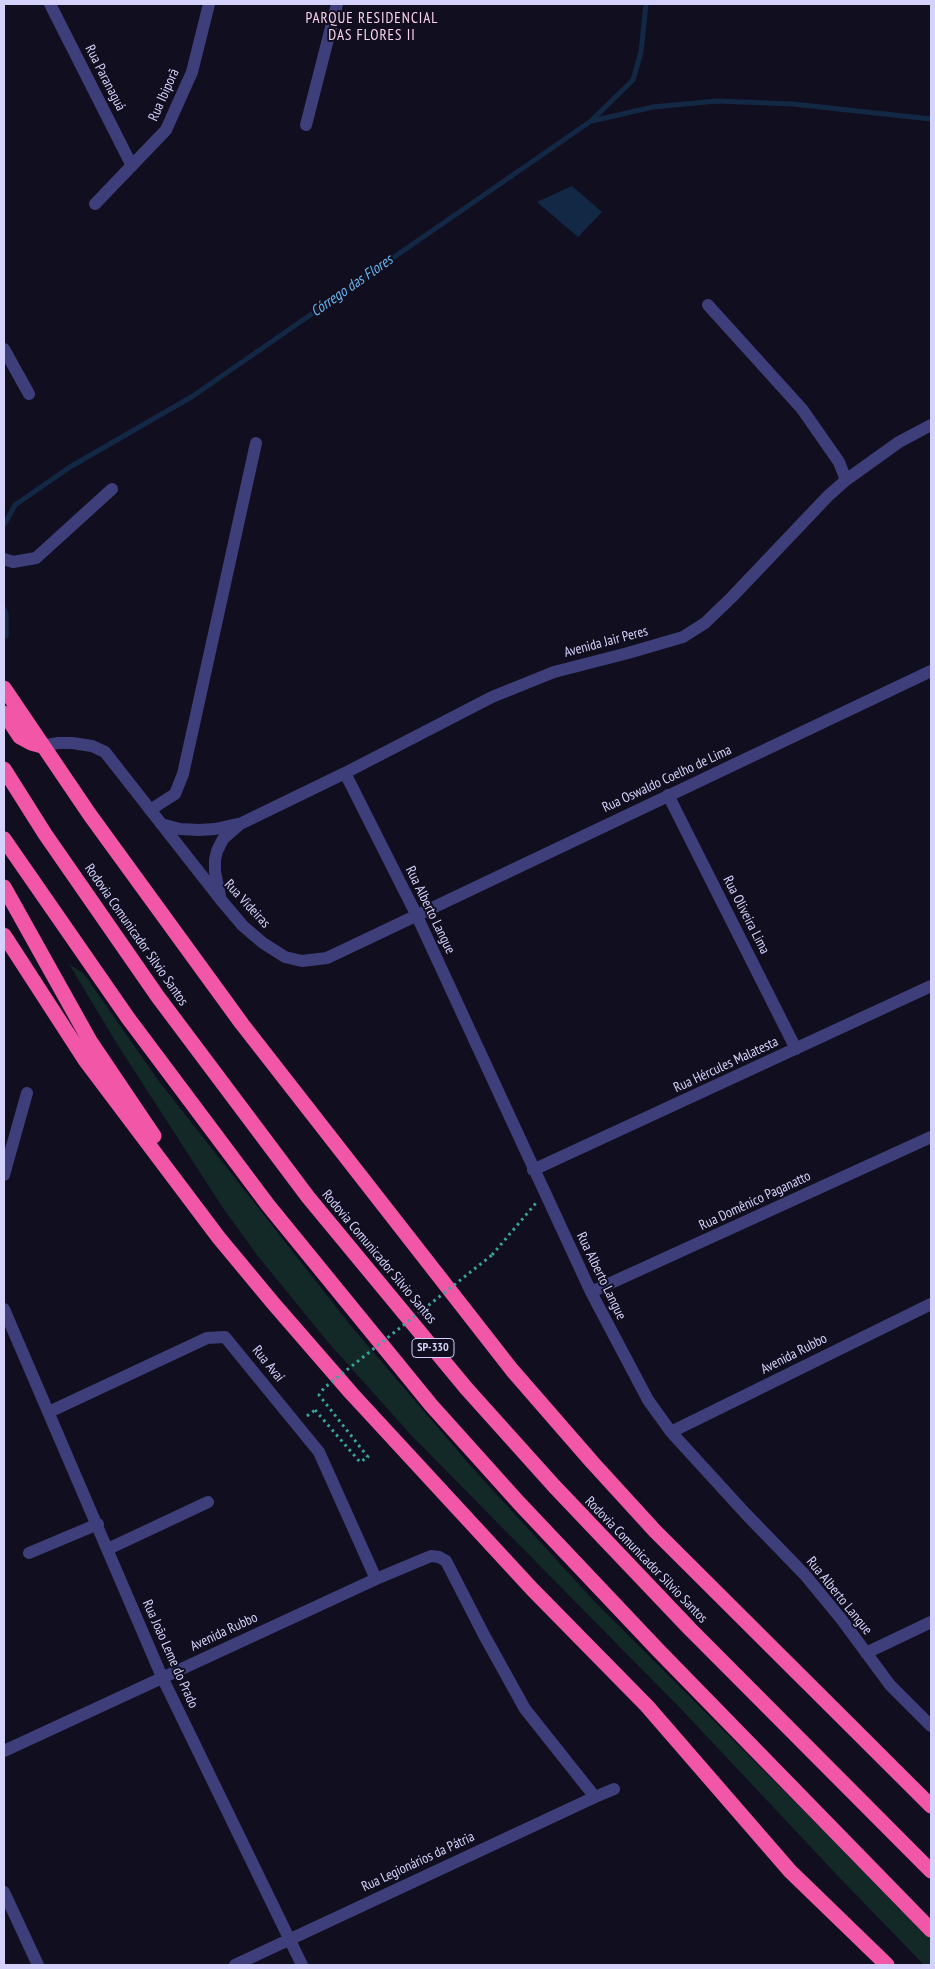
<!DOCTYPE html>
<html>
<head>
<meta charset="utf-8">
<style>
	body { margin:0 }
	#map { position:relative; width:935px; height:1969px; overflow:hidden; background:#110f1f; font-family:"PT Sans Narrow",sans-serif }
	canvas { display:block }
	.frame { position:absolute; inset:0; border:5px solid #d4d1fb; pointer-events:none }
</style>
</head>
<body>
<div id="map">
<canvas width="935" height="1969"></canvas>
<div class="frame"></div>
</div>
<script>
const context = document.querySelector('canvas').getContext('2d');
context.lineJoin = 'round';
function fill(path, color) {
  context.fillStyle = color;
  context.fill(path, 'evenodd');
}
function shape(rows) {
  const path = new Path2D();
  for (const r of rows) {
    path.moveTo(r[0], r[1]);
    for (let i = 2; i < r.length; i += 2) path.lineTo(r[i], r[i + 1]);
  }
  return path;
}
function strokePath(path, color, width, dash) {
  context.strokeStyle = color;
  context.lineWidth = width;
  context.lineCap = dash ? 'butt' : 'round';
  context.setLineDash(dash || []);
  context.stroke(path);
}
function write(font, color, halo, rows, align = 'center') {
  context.font = font + ' "PT Sans Narrow",sans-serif';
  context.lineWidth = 4;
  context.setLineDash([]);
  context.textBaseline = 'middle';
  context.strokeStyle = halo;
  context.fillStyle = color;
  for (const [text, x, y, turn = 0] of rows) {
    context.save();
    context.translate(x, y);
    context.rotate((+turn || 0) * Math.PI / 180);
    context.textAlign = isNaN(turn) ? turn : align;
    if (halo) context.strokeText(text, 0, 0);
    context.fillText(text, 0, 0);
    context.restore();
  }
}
fill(shape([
	[69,964,84,974,158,1080,351,1326,469,1464,594,1601,931,1938,931,1965,924,1965,838,1876,683,1711,411,1435,328,1342,257,1255,223,1208,119,1047]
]), '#122927');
fill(shape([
	[572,186,602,212,578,237,537,202]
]), '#122845');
strokePath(shape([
	[592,121,653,107,717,101,793,104,931,119],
	[4,525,15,505,70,467,193,396,591,121,633,80,641,52,646,4],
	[4,609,6,614,6,636]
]), '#122845', 5);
strokePath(shape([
	[492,1255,536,1203],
	[307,1416,315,1410]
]), '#38a89d', 3, [2.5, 4]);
strokePath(shape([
	[50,4,132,166],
	[306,125,337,4],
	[95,204,166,130,192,72,209,4],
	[708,305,802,409,839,462,846,480],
	[4,349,29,394],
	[4,559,13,562,36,558,112,489],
	[42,746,58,743,72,743,92,746,105,752,221,900,243,926,263,943,285,957,302,961,327,958,931,671],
	[345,773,417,916,591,1292,648,1400,671,1432,745,1513,805,1575,842,1620,890,1685,931,1726],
	[668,795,796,1049],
	[150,810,175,794,183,774,256,443],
	[161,824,180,829,199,830,215,829,242,823,345,773,492,697,554,672,628,653,683,637,705,623,732,597,828,496,846,480,899,442,931,425],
	[220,896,215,872,215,860,217,851,223,839,240,824],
	[533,1170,931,986],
	[4,1175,27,1093],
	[591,1292,931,1137],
	[4,1309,162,1677,302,1965],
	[49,1412,207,1338,225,1337,319,1452,376,1579],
	[671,1432,931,1304],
	[108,1549,208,1502],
	[29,1553,98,1524],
	[866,1653,931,1622],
	[4,1751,376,1579,431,1556,439,1557,446,1561,484,1635,525,1709,595,1797],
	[4,1892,38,1965],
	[235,1965,595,1797,614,1789]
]), '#3e3e7a', 12);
strokePath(shape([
	[4,688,90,815,242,1024,512,1370,592,1462,655,1531,931,1806],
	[4,713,20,737,31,743,42,746],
	[4,769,45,834,158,997,308,1197,466,1388,554,1486,690,1629,931,1871],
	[4,839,128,1018,268,1205,431,1405,519,1503,658,1650,931,1930],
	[4,887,90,1041,154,1136],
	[4,935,85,1060,219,1238,273,1303,352,1394,532,1589,647,1706,790,1871,887,1965]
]), '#f157a6', 15);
strokePath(shape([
	[315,1410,360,1462,368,1457,319,1395,324,1388,492,1255]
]), '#38a89d', 3, [2.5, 4]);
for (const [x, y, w] of [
	[433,1348,42]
]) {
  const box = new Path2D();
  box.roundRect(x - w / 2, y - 9.5, w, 19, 4);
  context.fillStyle = '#110f1f';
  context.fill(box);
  strokePath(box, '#d4d1fb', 1);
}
write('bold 12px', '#d4d1fb', null, [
	["SP-330",433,1348]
]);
write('14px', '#d4d1fb', '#110f1f', [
	["Rua Paranaguá",105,78,63],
	["Rua Ibiporã",164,95,-66],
	["Avenida Jair Peres",606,642,-15],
	["Rua Oswaldo Coelho de Lima",667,779,-25],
	["Rua Videiras",247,904,47],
	["Rua Alberto Langue",430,910,64],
	["Rua Oliveira Lima",746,915,63],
	["Rodovia Comunicador Silvio Santos",136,935,55],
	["Rua Hércules Malatesta",726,1065,-25],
	["Rua Domênico Paganatto",755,1201,-25],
	["Rodovia Comunicador Silvio Santos",379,1257,50],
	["Rua Alberto Langue",601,1276,64],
	["Avenida Rubbo",794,1354,-27],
	["Rua Avaí",268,1364,51],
	["Rodovia Comunicador Silvio Santos",646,1560,46],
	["Rua Alberto Langue",839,1596,51],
	["Avenida Rubbo",224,1632,-25],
	["Rua João Leme do Prado",170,1654,66],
	["Rua Legionários da Pátria",418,1862,-25]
]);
context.letterSpacing = '1px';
write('15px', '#fbd3ee', '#110f1f', [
	["PARQUE RESIDENCIAL",372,19],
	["DAS FLORES II",372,36]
]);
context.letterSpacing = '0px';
write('italic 15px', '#68b7f2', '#110f1f', [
	["Córrego das Flores",352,286,-35]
]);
</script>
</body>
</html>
